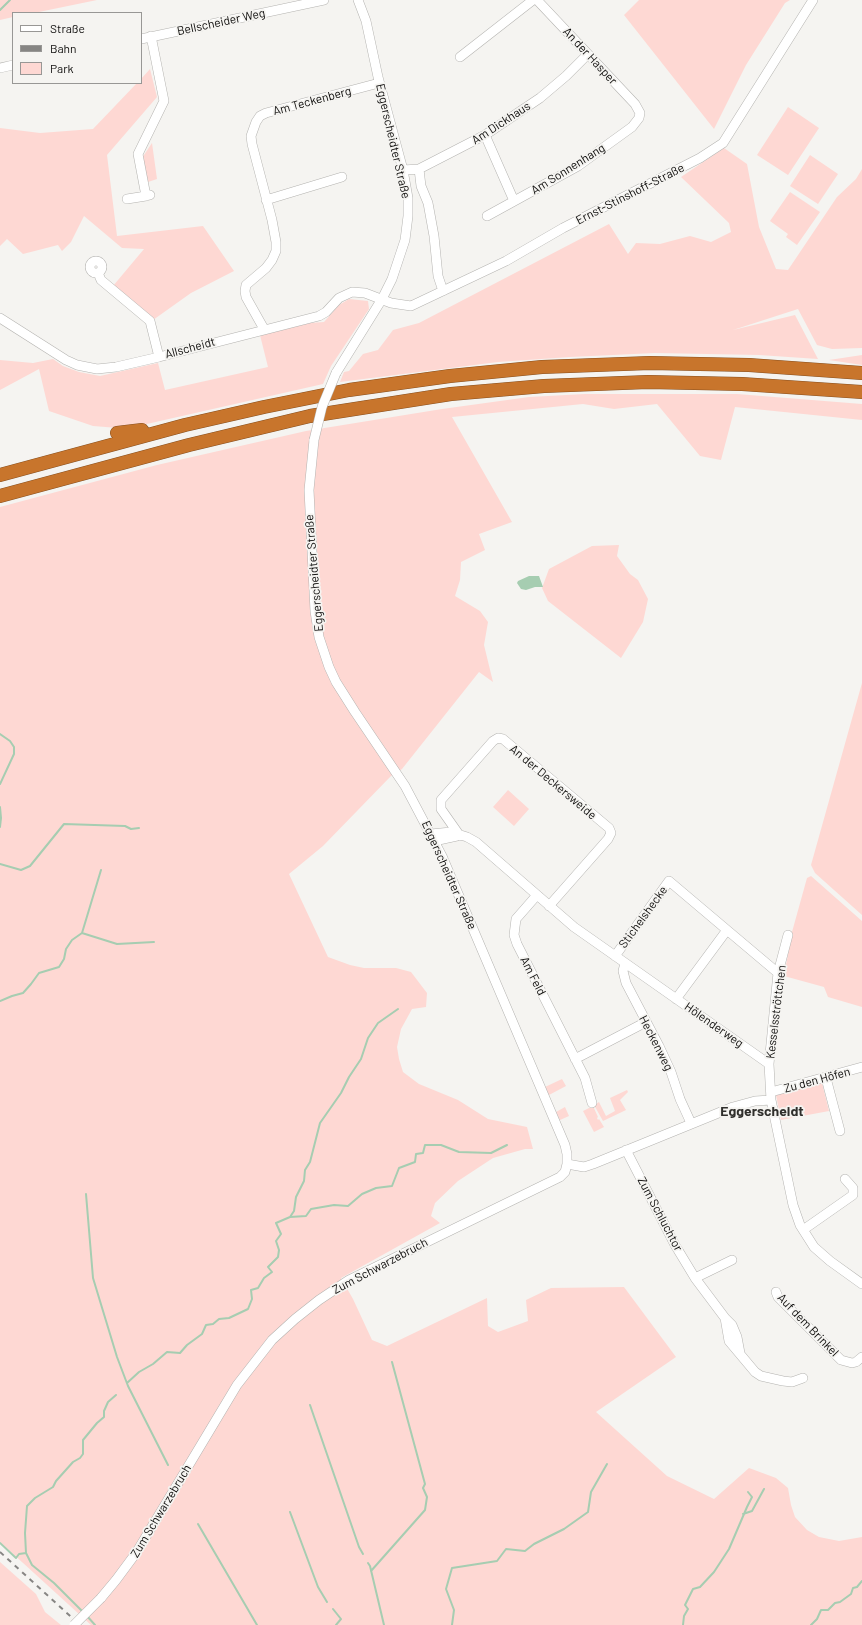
<!DOCTYPE html>
<html>
<head>
<meta charset="utf-8">
<style>
	body { margin:0 }
	#map { position:relative; width:862px; height:1625px; overflow:hidden; background:#f5f4f1; font-family:Barlow,sans-serif }
	canvas { display:block }
	.legend { position:absolute; left:12px; top:12px; width:130px; height:72px; box-sizing:border-box; background:#f5f4f1; border:1px solid #989795; margin:0; padding:5px 7px; list-style:none; font-size:12px; color:#0d0c0b }
	.legend li { display:flex; align-items:center; gap:8px; height:20px }
	.legend b { width:20px; border:1px solid #989795 }
</style>
</head>
<body>
<div id="map">
<canvas width="862" height="1625"></canvas>
<ul class="legend">
<li><b style="height:5px;background:#fff"></b>Straße</li>
<li><b style="height:5px;background:#868583"></b>Bahn</li>
<li><b style="height:11px;background:#fed8d3"></b>Park</li>
</ul>
</div>
<script>
const ctx = document.querySelector('canvas').getContext('2d');
ctx.lineJoin = 'round';
function fillPath(path, color) { ctx.fillStyle = color; ctx.fill(path, 'evenodd'); }
const shape = rows => new Path2D(rows.map(r => 'M' + r).join(''));
function trace(path, color, width, dash) { ctx.strokeStyle = color; ctx.lineWidth = width; ctx.lineCap = dash ? 'butt' : 'round'; ctx.setLineDash(dash || []); ctx.stroke(path); }
function label(font, color, halo, rows, align = 'center') {
  ctx.font = font + ' Barlow,sans-serif'; ctx.lineWidth = 3.5; ctx.setLineDash([]); ctx.textBaseline = 'middle'; ctx.strokeStyle = halo; ctx.fillStyle = color; for (const [text, x, y, turn = 0] of rows) {
    ctx.save(); ctx.translate(x, y); ctx.rotate((+turn || 0) * Math.PI / 180); ctx.textAlign = isNaN(turn) ? turn : align; if (halo) ctx.strokeText(text, 0, 0); ctx.fillText(text, 0, 0); ctx.restore();
  }
}
const green = shape([
	[0,0,97,0,34,13,13,13,13,17,0,20],
	[639,0,790,0,785,3,746,65,714,129,624,15],
	[150,69,157,97,107,155,117,236,203,226,234,271,191,293,153,320,113,286,144,249,122,248,84,216,71,242,62,251,58,245,23,254,7,239,0,246,0,128,40,133,93,129,137,83,141,83,141,79],
	[788,107,819,128,788,175,757,155],
	[152,143,157,179,148,182,142,158],
	[724,148,747,164,759,227,776,269,788,270,837,197,856,179,862,169,862,348,832,349,817,345,798,309,733,330,795,315,818,359,759,355,655,353,570,357,498,362,340,382,344,372,349,371,363,354,378,350,393,330,419,323,609,224,628,254,636,243,660,244,690,236,711,242,731,232,729,223,681,177],
	[810,155,838,174,818,204,790,186],
	[790,192,820,212,797,245,786,237,788,234,770,221],
	[349,299,368,301,369,309,331,366,323,384,138,426,118,428,93,426,49,411,39,369,0,390,0,360,33,363,53,359,63,366,79,372,100,376,158,363,165,390,268,367,260,335,310,323,324,322,339,305],
	[862,355,862,365,829,360],
	[585,394,737,394,862,404,862,420,735,407,721,460,700,456,657,404,614,409,583,404,452,417,512,522,479,534,485,550,461,562,460,580,455,596,480,611,488,622,484,645,493,682,479,672,402,769,391,776,323,846,289,874,328,957,350,965,364,968,396,968,411,972,427,993,426,1007,412,1009,401,1029,397,1047,399,1059,403,1072,419,1084,458,1100,488,1119,527,1127,533,1149,525,1149,493,1158,458,1181,435,1203,431,1216,440,1223,341,1278,353,1299,372,1340,387,1346,487,1298,488,1326,498,1332,528,1321,526,1300,551,1288,624,1287,676,1357,596,1412,667,1476,714,1499,749,1468,776,1478,788,1488,791,1505,795,1517,807,1530,819,1537,839,1541,862,1537,862,1625,91,1625,0,1542,0,507,157,465,306,431,442,409,529,397],
	[619,545,617,556,630,574,638,580,648,599,643,622,621,658,548,601,542,588,549,569,592,546],
	[862,683,862,915,815,873,811,865],
	[508,790,529,809,514,826,493,807],
	[811,876,862,921,862,1007,828,997,824,987,784,976,792,932,807,878],
	[562,1079,566,1086,549,1095,545,1087],
	[822,1083,829,1111,781,1120,776,1095],
	[627,1090,628,1092,620,1100,626,1110,603,1121,594,1105,599,1102,606,1116,615,1111,610,1098],
	[593,1106,598,1117,597,1118,598,1120,599,1119,604,1127,594,1132,583,1111],
	[565,1107,569,1116,560,1120,556,1112],
	[0,1562,36,1594,45,1612,61,1625,0,1625]
]);
const water = shape([
	[529,576,539,576,543,587,535,587,526,590,521,589,517,583,518,581]
]);
const stream = shape([
	[0,10,10,0],
	[0,734,10,741,14,747,14,754,0,784],
	[0,807,1,818,0,827],
	[0,864,21,870,30,866,64,824,125,826,131,829,139,828],
	[82,933,117,944,154,942],
	[0,1001,12,996,23,993,31,984,39,973,59,967,64,959,66,949,72,940,82,933,101,870],
	[86,1194,93,1278,117,1357,128,1386,168,1465],
	[290,1217,294,1211,296,1197,304,1181,305,1170,310,1162,320,1123,341,1093,349,1077,361,1059,368,1038,378,1023,398,1009],
	[127,1383,139,1372,153,1364,167,1352,180,1353,187,1345,202,1334,206,1325,213,1324,219,1319,229,1318,248,1309,252,1299,251,1290,258,1288,264,1278,272,1272,268,1267,278,1257,279,1250,276,1241,281,1234,276,1223,290,1217,306,1216,311,1209,334,1205,348,1206,362,1194,376,1188,392,1186,399,1168,415,1162,416,1154,423,1153,425,1145,441,1145,459,1152,491,1153,507,1145],
	[310,1405,359,1547,363,1554],
	[290,1512,318,1587,327,1602],
	[743,1514,752,1511,764,1489],
	[198,1524,257,1625],
	[0,1543,16,1558,19,1554,26,1553,32,1565,54,1583,84,1613],
	[26,1553,25,1533,27,1506,35,1498,53,1487,56,1481,73,1462,80,1458,83,1454,83,1440,97,1423,104,1417,104,1411,108,1402,116,1395],
	[368,1563,370,1566,384,1625],
	[371,1571,425,1510,427,1497,423,1488,425,1484,392,1362],
	[333,1609,341,1619,336,1625],
	[87,1616,95,1625],
	[452,1625,454,1610,446,1589,452,1568,497,1561,506,1549,525,1551,534,1544,564,1529,588,1512,591,1492,607,1464],
	[683,1625,684,1616,688,1609,685,1605,693,1589,700,1587,714,1572,729,1549,747,1507,752,1497,748,1492],
	[811,1625,817,1619,821,1610,828,1610,835,1603,840,1602,851,1594,853,1588,857,1587,862,1581]
]);
const minor = shape([
	[141,39,324,0],
	[460,57,533,0],
	[0,68,13,65],
	[485,135,514,201],
	[419,169,421,186,428,203,434,236,438,276,443,291],
	[403,170,419,169,485,135,540,98,566,76,588,54],
	[150,195,146,196,138,154,164,101,151,36],
	[127,199,146,196],
	[266,200,342,177],
	[487,216,578,166,632,127,639,118,640,113,635,104,537,0],
	'90 267a6 6 0 1 1 12 0a6 6 0 1 1-12 0Z',
	[98,273,101,280,150,321,159,357],
	[0,318,66,360,77,365,97,369,116,367,159,357,319,316,326,312,339,298,352,292,365,293,391,303,411,306,506,261,563,228,700,158,723,143,813,0],
	[264,329,246,297,245,291,246,285,266,268,272,260,276,251,276,242,272,220,252,144,251,136,256,122,260,116,266,113,379,83],
	[336,373,382,299,392,279,405,240,408,216,408,198,403,170,378,77,366,21,358,0],
	[431,834,451,832,467,837,476,842,574,927,769,1064],
	[460,836,441,809,441,800,493,741,498,738,503,739,609,828,611,833,608,839,549,906],
	[434,841,457,836],
	[537,895,516,919,514,935,517,944,585,1078,592,1103],
	[788,935,778,973,769,1064,771,1100,793,1205,800,1225,814,1247,830,1261,862,1284],
	[615,956,669,881,727,930],
	[625,963,623,971,626,983,659,1046,671,1072,680,1099,691,1123],
	[676,999,727,930,778,973],
	[575,1059,646,1022],
	[826,1078,840,1131],
	[771,1092,862,1067],
	[626,1150,675,1245,695,1278,725,1318,732,1325,737,1337,740,1353],
	[567,1164,584,1167,593,1164,733,1107,755,1101,771,1100],
	[803,1230,853,1195,853,1188,845,1179],
	[695,1278,732,1260],
	[776,1292,778,1297,841,1360,852,1363,856,1362,862,1357],
	[725,1318,729,1341,755,1372,761,1376,783,1381,792,1382,803,1378],
	[101,1598,116,1580,136,1553,237,1385,272,1340,295,1319,319,1300,349,1280,560,1177,565,1172,567,1164,567,1154,565,1145,442,856,405,786,355,712,336,682,329,667,319,637,315,611,309,490,314,440]
]);
const highway = shape([
	[117,433,142,430],
	[0,475,185,425,264,407,349,390,450,376,542,367,650,363,749,365,862,373],
	[0,496,189,445,310,416,451,394,544,386,648,382,742,384,862,392]
]);
const rail = shape([
	[0,1552,80,1625]
]);
const minorBridge = shape([
	[314,440,322,407,336,373],
	[74,1625,101,1598]
]);
const streetNames = [
	["Bellscheider Weg",221,22,-12],
	["An der Hasper",590,56,47],
	["Am Teckenberg",312,101,-15],
	["Am Dickhaus",501,123,-33],
	["Eggerscheidter Straße",393,141,77],
	["Am Sonnenhang",568,169,-32],
	["Ernst-Stinshoff-Straße",630,194,-27],
	["Allscheidt",190,348,-15],
	["Eggerscheidter Straße",314,573,-95],
	["An der Deckersweide",553,782,40],
	["Eggerscheidter Straße",449,875,66],
	["Stichelshecke",643,917,-54],
	["Am Feld",533,976,63],
	["Kesselsströttchen",776,1012,-83],
	["Hölenderweg",714,1025,35],
	["Heckenweg",656,1043,63],
	["Zu den Höfen",817,1080,-15],
	["Zum Schluchtor",660,1214,62],
	["Zum Schwarzebruch",380,1266,-28],
	["Auf dem Brinkel",808,1325,46],
	["Zum Schwarzebruch",161,1511,-59]
];
const quarterNames = [
	["Eggerscheidt",762,1111]
];
fillPath(green, '#fed8d3');
fillPath(water, '#a6cdb1');
trace(stream, '#a6cdb1', 2);
trace(minor, '#b4b3b0', 10);
trace(highway, '#875020', 14);
trace(minor, '#fff', 9);
trace(highway, '#c8752c', 13);
trace(rail, '#868583', 2, [5, 5]);
trace(minorBridge, '#b4b3b0', 10, []);
trace(minorBridge, '#fff', 9);
label('12px', '#0d0c0b', '#f5f4f1', streetNames);
label('bold 14px', '#302f2c', '#f5f4f1', quarterNames);
</script>
</body>
</html>
